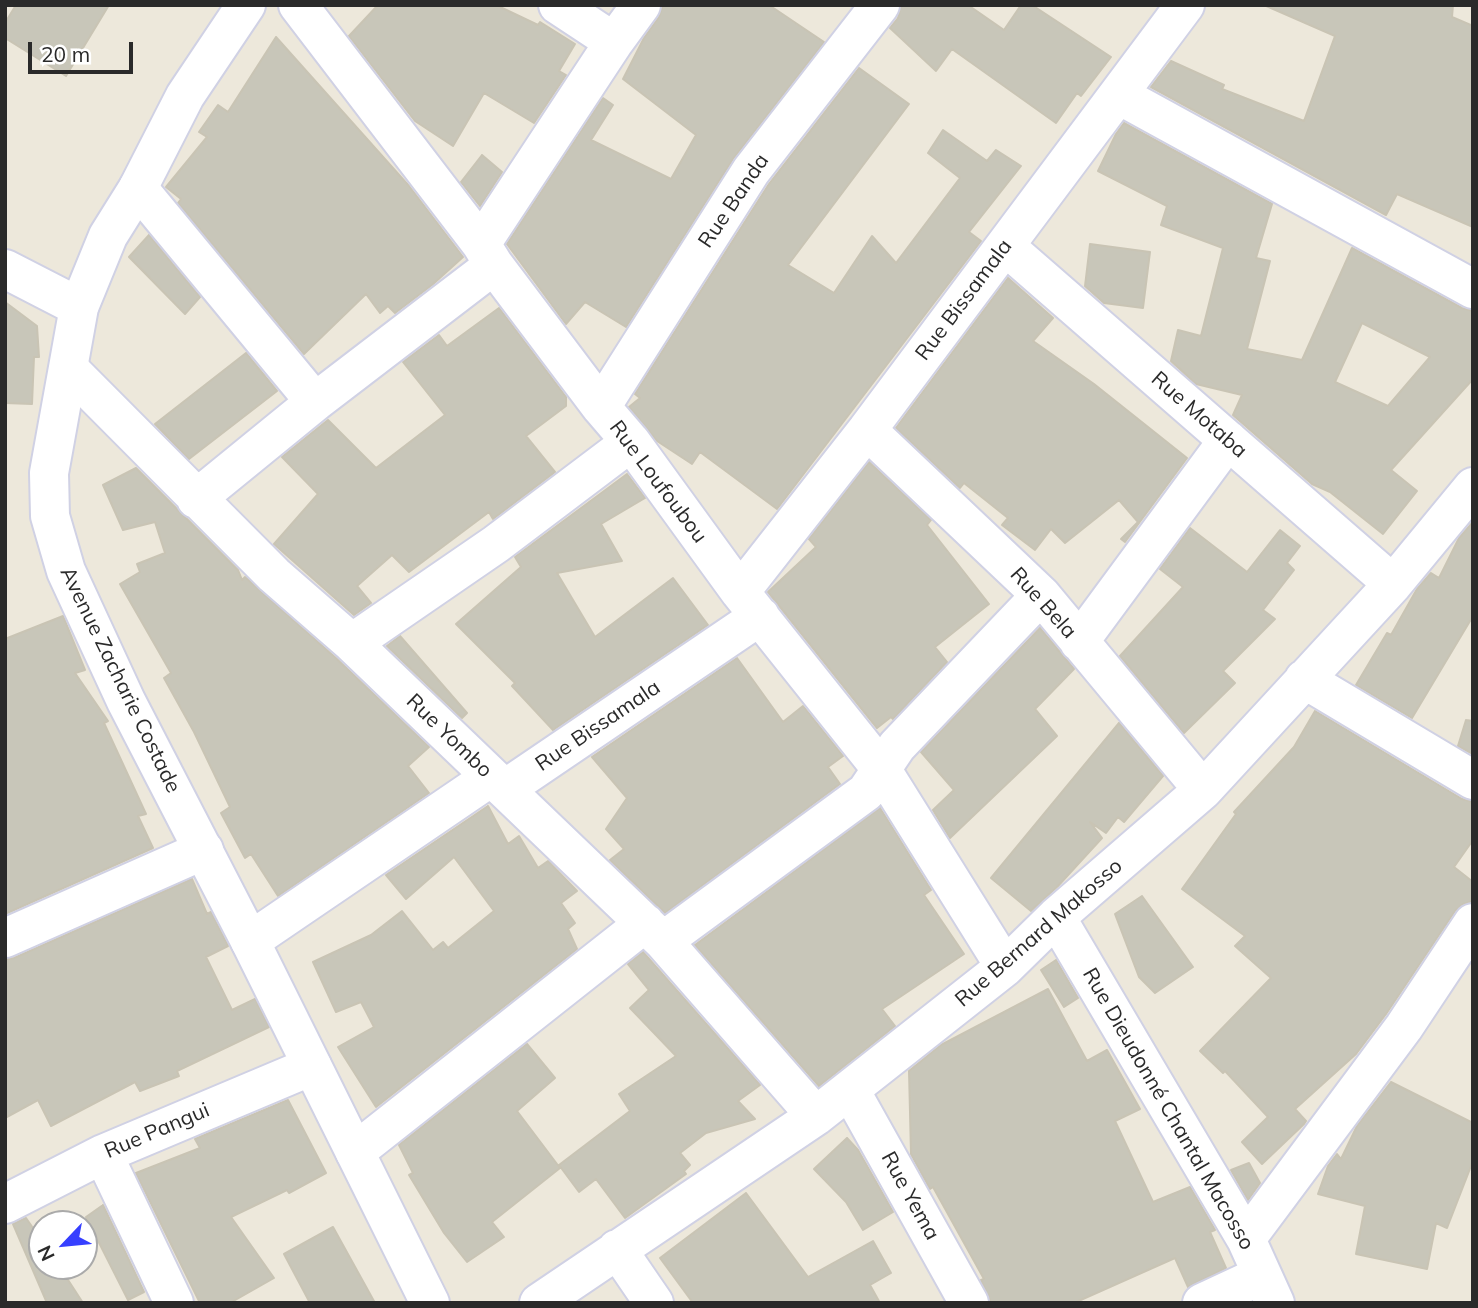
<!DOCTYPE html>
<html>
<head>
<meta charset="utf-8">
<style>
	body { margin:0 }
	#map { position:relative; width:1478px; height:1308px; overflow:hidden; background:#ede8db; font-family:Mulish,sans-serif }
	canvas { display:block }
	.frame { position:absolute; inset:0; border:7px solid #2a2a2a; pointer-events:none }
	.north { position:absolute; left:28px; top:1210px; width:70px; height:70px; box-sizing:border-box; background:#fff; border:2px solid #aaa; border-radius:50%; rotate:244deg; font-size:19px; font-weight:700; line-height:28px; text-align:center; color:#2a2a2a }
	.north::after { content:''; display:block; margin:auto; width:24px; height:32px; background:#363fff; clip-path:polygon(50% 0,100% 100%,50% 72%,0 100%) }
	.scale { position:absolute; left:28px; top:42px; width:105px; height:32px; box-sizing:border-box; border:4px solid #2a2a2a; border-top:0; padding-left:9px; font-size:21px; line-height:24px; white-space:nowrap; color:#2a2a2a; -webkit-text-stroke:5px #fff; paint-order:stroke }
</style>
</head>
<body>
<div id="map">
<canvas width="1478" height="1308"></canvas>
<div class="frame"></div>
<div class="north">N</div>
<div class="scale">20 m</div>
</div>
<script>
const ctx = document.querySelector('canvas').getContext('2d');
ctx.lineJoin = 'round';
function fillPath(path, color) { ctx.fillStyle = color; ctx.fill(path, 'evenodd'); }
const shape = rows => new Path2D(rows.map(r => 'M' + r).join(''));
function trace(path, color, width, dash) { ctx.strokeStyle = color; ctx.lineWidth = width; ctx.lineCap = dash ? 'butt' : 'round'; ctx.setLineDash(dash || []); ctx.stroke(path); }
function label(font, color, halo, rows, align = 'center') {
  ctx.font = font + ' Mulish,sans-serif'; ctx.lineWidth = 6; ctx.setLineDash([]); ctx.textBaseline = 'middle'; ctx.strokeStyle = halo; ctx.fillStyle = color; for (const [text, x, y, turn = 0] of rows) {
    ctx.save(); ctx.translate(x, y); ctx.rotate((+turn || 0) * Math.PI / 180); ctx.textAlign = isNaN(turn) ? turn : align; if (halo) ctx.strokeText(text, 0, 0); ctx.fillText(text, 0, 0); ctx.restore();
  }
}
const building = shape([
	[16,5,109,5,66,76,5,38,5,23,16,5],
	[378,5,496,5,538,25,540,22,575,44,559,71,566,75,534,123,484,93,453,146,415,121,349,36,378,5],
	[663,5,769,5,824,42,733,159,626,327,585,302,566,324,507,244,603,98,613,105,591,140,671,179,696,135,623,79,644,38,659,17,663,5],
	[901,5,968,5,1004,30,1021,5,1032,5,1111,57,1081,96,1077,93,1056,123,952,49,936,71,890,28,898,18,901,5],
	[1264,5,1453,5,1452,17,1473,26,1473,227,1397,194,1386,215,1151,87,1171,61,1224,85,1222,89,1304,121,1335,36,1264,5],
	[276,37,409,186,463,257,432,285,395,313,388,306,380,313,366,294,304,354,178,203,181,199,166,187,207,137,199,132,218,105,228,112,276,37],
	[859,68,909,104,788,265,834,293,872,236,896,263,960,178,928,153,943,130,987,161,996,150,1021,166,969,232,981,241,777,509,700,452,692,464,657,441,629,407,640,398,635,394,769,184,859,68],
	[1124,123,1272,204,1256,258,1270,261,1247,349,1302,360,1352,248,1462,308,1473,311,1473,379,1391,470,1417,491,1383,534,1330,492,1312,484,1233,415,1242,395,1196,384,1171,361,1178,330,1201,336,1223,248,1161,225,1167,206,1098,171,1116,134,1124,123],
	[1362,323,1430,357,1388,406,1335,382,1362,323],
	[482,155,502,172,480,206,461,182,482,155],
	[149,235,200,297,185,314,129,257,149,235],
	[1090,244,1150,252,1143,308,1104,303,1085,286,1090,244],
	[1008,278,1053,318,1033,341,1094,384,1187,458,1125,542,1121,539,1138,522,1119,500,1065,543,1051,529,1035,550,1002,525,1008,518,964,483,960,488,896,428,1008,278],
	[5,302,37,326,39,357,34,357,32,404,5,403,5,302],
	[499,308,566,397,566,406,526,436,555,472,493,519,489,512,409,572,392,555,357,586,371,603,354,615,274,544,318,494,282,457,328,420,376,468,445,415,403,362,439,335,447,346,499,308],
	[246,353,277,391,189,459,155,424,246,353],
	[869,462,931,520,927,525,989,604,935,647,947,662,893,719,891,717,877,728,768,592,816,547,809,539,869,462],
	[136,468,238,570,242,580,245,577,337,659,429,747,408,766,429,793,278,896,251,854,245,858,221,813,230,807,194,732,164,678,171,673,120,584,140,572,137,564,165,553,155,522,123,530,103,485,136,468],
	[627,474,645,498,601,524,622,561,557,573,595,637,673,578,708,625,553,730,512,686,515,683,456,624,521,567,515,557,627,474],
	[1473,522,1473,616,1412,718,1356,685,1387,633,1391,635,1417,589,1431,573,1439,578,1459,538,1473,522],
	[1190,528,1247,572,1280,530,1300,546,1287,563,1294,570,1263,610,1275,619,1223,671,1235,683,1184,733,1120,656,1183,587,1160,569,1190,528],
	[63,616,85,670,75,673,108,721,104,723,146,814,138,816,153,848,5,914,5,639,63,616],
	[1040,628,1074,669,1035,709,1057,736,950,838,933,810,954,790,921,752,1040,628],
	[400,636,467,713,462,718,387,646,400,636],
	[737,658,783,722,803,706,843,756,828,767,840,784,665,913,610,860,624,849,606,829,627,798,592,757,737,658],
	[1315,711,1462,799,1473,802,1473,840,1454,867,1473,882,1473,901,1463,904,1455,911,1386,1014,1356,1054,1295,1109,1306,1121,1304,1124,1262,1164,1242,1142,1268,1117,1225,1071,1223,1073,1200,1051,1271,978,1235,946,1245,936,1182,889,1236,814,1234,812,1294,747,1315,711],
	[1466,720,1473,721,1473,754,1458,746,1466,720],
	[1119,723,1163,776,1124,822,1118,817,1106,833,1090,822,1102,838,1058,886,1031,911,991,878,1119,723],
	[488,806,508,844,519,836,538,868,548,861,577,891,561,903,575,923,568,929,577,949,376,1107,338,1047,374,1027,361,1002,336,1012,313,962,371,935,402,911,433,950,443,942,448,948,494,911,454,857,406,899,386,875,488,806],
	[880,808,931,890,924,895,964,954,882,1009,895,1026,819,1086,695,945,880,808],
	[192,879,207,914,211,912,228,946,206,957,232,1010,255,999,269,1027,177,1071,179,1076,140,1091,135,1082,51,1126,38,1100,5,1118,5,959,14,958,192,879],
	[1142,896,1193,967,1155,993,1139,977,1115,914,1142,896],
	[643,952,760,1085,738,1101,755,1119,706,1133,680,1153,690,1165,684,1171,686,1174,625,1218,596,1179,579,1192,559,1165,630,1111,619,1094,676,1056,630,1008,649,990,628,964,643,952],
	[1056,960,1078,998,1064,1007,1041,970,1056,960],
	[1048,989,1087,1061,1107,1050,1140,1109,1115,1121,1153,1202,1190,1187,1215,1230,1210,1232,1226,1268,1188,1287,1175,1258,1074,1303,991,1303,981,1280,984,1279,933,1187,930,1189,911,1154,909,1071,941,1045,1048,989],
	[527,1044,555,1078,517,1111,560,1168,492,1222,504,1237,467,1262,444,1233,409,1175,413,1173,399,1145,527,1044],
	[1391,1082,1473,1123,1473,1161,1447,1228,1436,1223,1427,1269,1356,1254,1365,1206,1318,1194,1328,1166,1337,1154,1341,1159,1357,1126,1391,1082],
	[288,1100,326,1173,289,1193,287,1190,231,1217,274,1278,230,1303,200,1303,136,1173,200,1148,195,1139,288,1100],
	[847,1138,858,1150,893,1212,863,1230,846,1202,814,1169,847,1138],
	[1249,1163,1260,1183,1248,1200,1231,1170,1249,1163],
	[746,1193,808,1277,873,1241,891,1273,870,1285,880,1303,693,1303,660,1258,746,1193],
	[103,1205,144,1292,128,1300,86,1217,103,1205],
	[26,1218,42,1241,42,1266,59,1266,83,1303,47,1303,13,1224,26,1218],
	[333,1227,375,1303,310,1303,284,1254,333,1227]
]);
const street = shape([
	[298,5,481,244,494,265,601,407,631,442,740,592,882,770,1005,967],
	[558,5,614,42],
	[1119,95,1473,289],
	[138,188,315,402],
	[481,244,614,42,641,5],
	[1005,246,1393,584],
	[5,269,79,307],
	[69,369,274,575,352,643,663,941,816,1116],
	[601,407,751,171,880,5],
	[867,430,1041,595,1203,790],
	[196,499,315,402,494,265],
	[740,592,867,430,1185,5],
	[1079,642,1228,440],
	[352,643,496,544,631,442],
	[1304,679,1473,780],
	[505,789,760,616],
	[1056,917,1246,1239,1275,1303],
	[5,938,204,850],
	[250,941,491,777],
	[663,941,866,792,897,746,1041,595],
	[850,1090,969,1303],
	[355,1152,645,923],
	[103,1154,174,1303],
	[5,1204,103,1154,312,1066],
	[1246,1239,1404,1027,1473,923],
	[617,1249,654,1303],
	[539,1303,816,1116,1005,967,1056,917,1203,790,1393,584,1473,487],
	[1202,1303,1262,1275]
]);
const secondary = shape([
	[246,5,185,96,138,188,108,236,79,307,49,473,50,516,66,571,126,701,250,941,430,1303]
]);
const streetNames = [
	["Rue Banda",734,201,-56],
	["Rue Bissamala",964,300,-53],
	["Rue Motaba",1199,415,41],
	["Rue Loufoubou",658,482,53],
	["Rue Bela",1043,603,48],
	["Avenue Zacharie Costade",120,680,64],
	["Rue Bissamala",598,726,-34],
	["Rue Yombo",449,736,44],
	["Rue Bernard Makosso",1039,933,-41],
	["Rue Dieudonné Chantal Macosso",1168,1109,60],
	["Rue Pangui",157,1131,-23],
	["Rue Yema",910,1196,61]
];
fillPath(building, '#c8c6b9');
trace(building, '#c9c4b4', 2);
trace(street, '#d0d1e4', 42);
trace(secondary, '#d0d1e4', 42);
trace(street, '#fff', 38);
trace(secondary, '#fff', 38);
label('21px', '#2a2a2a', '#fff', streetNames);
</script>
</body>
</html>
